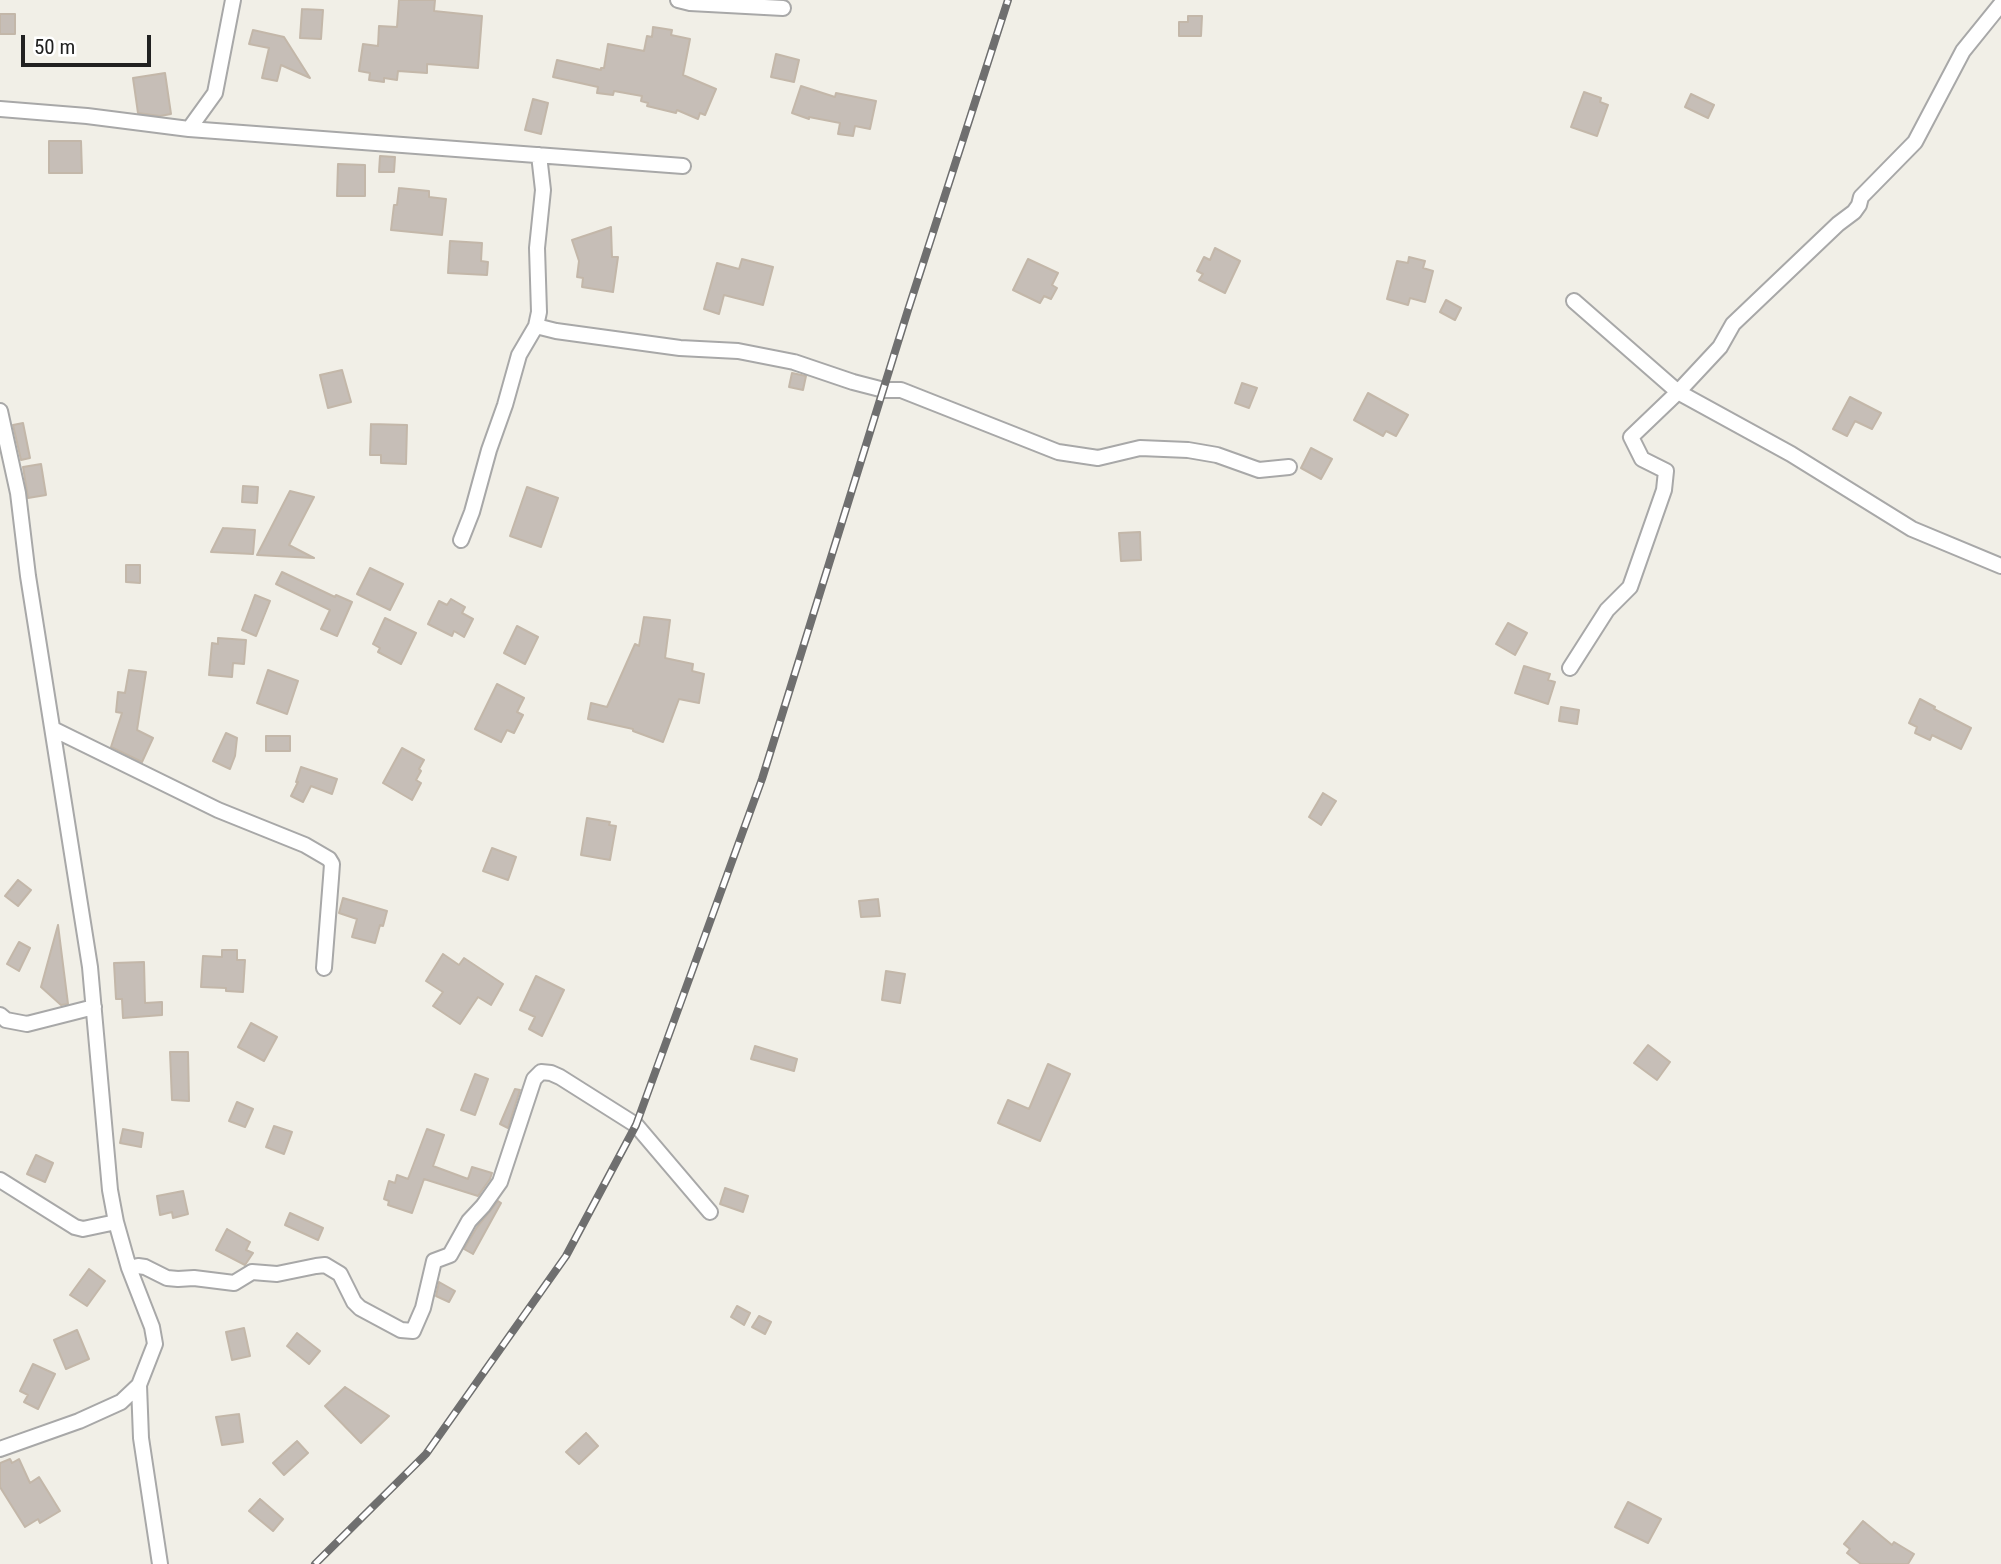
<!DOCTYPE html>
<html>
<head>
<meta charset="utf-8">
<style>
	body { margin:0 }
	#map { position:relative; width:2001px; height:1564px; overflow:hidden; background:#f1efe7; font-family:"Roboto Condensed",sans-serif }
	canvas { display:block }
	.scale { position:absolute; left:21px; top:35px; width:130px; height:32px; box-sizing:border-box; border:4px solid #212121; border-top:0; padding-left:9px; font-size:21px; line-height:24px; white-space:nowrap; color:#212121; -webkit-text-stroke:5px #fff; paint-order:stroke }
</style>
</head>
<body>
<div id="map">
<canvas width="2001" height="1564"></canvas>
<div class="scale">50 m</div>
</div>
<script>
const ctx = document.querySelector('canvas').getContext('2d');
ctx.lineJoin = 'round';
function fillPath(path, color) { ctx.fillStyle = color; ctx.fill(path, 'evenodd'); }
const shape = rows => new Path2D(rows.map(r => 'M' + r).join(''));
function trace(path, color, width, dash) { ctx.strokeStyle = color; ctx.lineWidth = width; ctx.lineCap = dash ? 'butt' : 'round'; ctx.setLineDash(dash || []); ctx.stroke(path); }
const building = shape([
	[399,0,435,0,434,11,482,16,478,68,427,64,427,73,398,71,397,80,384,78,384,82,369,80,370,73,359,71,363,44,378,46,379,26,397,27,399,0],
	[302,9,323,10,321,39,300,38,302,9],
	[0,14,15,14,15,34,0,34,0,14],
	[1188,16,1202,16,1201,36,1179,36,1179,22,1188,22,1188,16],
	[653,27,672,30,671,35,690,39,683,75,716,89,705,115,700,113,698,119,677,110,676,113,647,106,648,103,641,101,642,96,614,91,613,95,597,93,598,87,553,77,557,60,601,70,601,68,604,68,608,44,644,51,647,36,652,37,653,27],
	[253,30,284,37,310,78,281,65,277,81,262,78,269,48,249,44,253,30],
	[776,54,799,60,794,82,771,77,776,54],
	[165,73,171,114,160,116,138,113,133,78,165,73],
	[801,86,835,97,836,93,876,101,870,129,855,126,853,136,838,134,840,123,809,117,809,119,792,113,801,86],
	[1584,92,1601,98,1600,102,1608,105,1597,136,1571,127,1584,92],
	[1691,94,1714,105,1708,118,1685,107,1691,94],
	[533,99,548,103,541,134,525,130,533,99],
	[49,141,81,141,82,173,49,173,49,141],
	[380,156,395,157,394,172,379,172,380,156],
	[338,164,365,165,365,196,337,196,338,164],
	[399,188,429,191,429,197,446,199,442,235,391,230,394,205,397,205,399,188],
	[611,227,612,257,618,257,613,292,582,287,583,278,577,277,579,261,572,240,611,227],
	[450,241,482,243,481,261,488,262,487,275,448,273,450,241],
	[1215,248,1240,261,1225,293,1199,280,1203,274,1197,271,1204,257,1210,260,1215,248],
	[1409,257,1425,261,1423,268,1433,271,1425,302,1410,298,1408,305,1387,299,1397,261,1408,263,1409,257],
	[742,259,773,267,763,305,724,295,719,314,704,309,717,263,739,269,742,259],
	[1028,259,1058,273,1052,285,1057,288,1051,299,1044,296,1040,303,1013,290,1028,259],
	[1446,300,1461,308,1455,320,1440,312,1446,300],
	[342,370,351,402,328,408,320,375,342,370],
	[792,373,806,376,803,390,789,387,792,373],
	[1242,383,1257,388,1249,408,1235,403,1242,383],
	[1368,393,1408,415,1396,436,1386,431,1383,436,1354,420,1368,393],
	[1850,397,1881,413,1872,429,1855,421,1847,436,1833,429,1850,397],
	[23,423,30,458,21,460,13,425,23,423],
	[371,424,407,425,406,464,381,463,381,455,370,455,371,424],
	[1311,448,1332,459,1321,479,1301,468,1311,448],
	[41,464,46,495,28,498,23,467,41,464],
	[243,486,258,487,257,503,242,502,243,486],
	[527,487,558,498,541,547,510,536,527,487],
	[290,491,314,497,289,545,314,558,257,555,290,491],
	[223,528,255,530,253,554,211,552,223,528],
	[1140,532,1141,560,1121,561,1119,533,1140,532],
	[126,565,140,565,140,583,126,582,126,565],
	[370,568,403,584,390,610,357,594,370,568],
	[282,572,335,597,336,595,352,602,337,636,321,629,330,610,276,584,282,572],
	[255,595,270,601,256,636,242,630,255,595],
	[451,599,465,607,462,613,473,619,464,637,454,631,452,636,428,624,439,601,447,605,451,599],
	[644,617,670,620,665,658,693,664,692,671,704,674,699,703,679,699,663,742,633,731,633,729,588,719,591,703,607,707,635,644,639,646,644,617],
	[385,618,416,633,401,664,378,652,380,648,373,644,385,618],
	[1508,623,1527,633,1515,655,1496,644,1508,623],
	[517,626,538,637,525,664,504,653,517,626],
	[218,638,246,640,244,664,233,663,232,677,209,675,212,643,218,644,218,638],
	[1524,666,1550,674,1548,680,1555,682,1548,704,1515,693,1524,666],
	[129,670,146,672,137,730,153,738,142,762,111,747,122,713,116,712,118,692,125,693,129,670],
	[268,670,298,681,287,714,257,703,268,670],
	[497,684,524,698,517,712,523,715,514,733,507,730,501,742,475,729,497,684],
	[1920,699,1935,707,1934,709,1971,728,1961,749,1932,735,1930,740,1915,733,1917,727,1909,723,1920,699],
	[1561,707,1579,710,1577,724,1559,721,1561,707],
	[226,733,237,738,235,756,230,769,213,761,226,733],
	[266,736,290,736,290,751,266,751,266,736],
	[402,748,424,760,419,769,421,771,416,780,421,783,412,800,383,783,402,748],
	[301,767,337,779,332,794,311,786,303,802,291,796,298,782,296,782,301,767],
	[1323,793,1336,801,1321,825,1309,817,1323,793],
	[587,818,610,822,609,825,616,826,610,860,581,855,587,818],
	[492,848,516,857,508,880,483,871,492,848],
	[18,880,31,890,18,906,5,896,18,880],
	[343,898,387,911,383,926,380,925,375,943,352,937,357,919,339,913,343,898],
	[878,899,880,916,861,917,859,901,878,899],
	[58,925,68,1004,61,1005,41,987,58,925],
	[19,942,30,948,19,971,7,964,19,942],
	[222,950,237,950,237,960,245,960,243,992,226,991,226,988,201,987,203,956,222,957,222,950],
	[443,954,459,965,464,958,503,984,491,1005,478,997,460,1024,433,1006,443,992,426,981,443,954],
	[144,962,145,1003,162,1002,162,1015,123,1018,122,999,116,999,114,963,144,962],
	[886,971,905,974,900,1003,882,1000,886,971],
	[536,976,564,990,542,1036,529,1029,535,1017,520,1010,536,976],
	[251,1023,277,1037,264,1061,238,1047,251,1023],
	[1648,1045,1670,1062,1657,1080,1634,1063,1648,1045],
	[755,1046,797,1059,794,1071,751,1059,755,1046],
	[170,1052,188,1052,189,1101,172,1100,170,1052],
	[1048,1064,1070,1074,1040,1141,998,1123,1008,1100,1029,1109,1048,1064],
	[475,1074,488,1079,475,1115,461,1110,475,1074],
	[515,1089,520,1090,508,1128,500,1124,515,1089],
	[237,1102,253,1109,245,1127,229,1121,237,1102],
	[274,1126,292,1132,284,1154,266,1147,274,1126],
	[123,1129,143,1133,141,1147,120,1143,123,1129],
	[427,1129,444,1135,433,1166,468,1179,472,1167,492,1173,490,1179,478,1196,424,1179,412,1213,388,1205,389,1201,384,1199,389,1181,395,1183,397,1175,408,1179,427,1129],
	[36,1155,53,1163,45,1182,27,1174,36,1155],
	[725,1188,748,1196,743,1212,720,1204,725,1188],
	[183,1191,188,1214,173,1218,172,1212,160,1215,157,1196,183,1191],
	[498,1201,501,1203,473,1254,464,1249,477,1227,498,1201],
	[290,1213,323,1228,318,1240,285,1225,290,1213],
	[227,1229,250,1242,246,1250,253,1253,245,1265,216,1250,227,1229],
	[89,1269,105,1281,87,1306,70,1295,89,1269],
	[439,1282,455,1291,449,1302,436,1296,439,1282],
	[737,1306,750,1313,744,1325,731,1317,737,1306],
	[759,1316,771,1322,765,1334,752,1327,759,1316],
	[244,1328,250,1356,232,1360,226,1332,244,1328],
	[77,1330,89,1359,66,1369,54,1340,77,1330],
	[297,1333,320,1351,309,1364,287,1346,297,1333],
	[33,1364,55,1374,38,1409,24,1402,28,1395,20,1391,33,1364],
	[345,1387,389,1416,361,1443,325,1406,345,1387],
	[239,1414,243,1442,222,1445,216,1417,239,1414],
	[586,1433,598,1446,579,1464,566,1452,586,1433],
	[297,1441,308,1453,284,1475,273,1463,297,1441],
	[10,1459,12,1463,19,1459,30,1483,39,1477,60,1511,40,1523,38,1519,25,1527,0,1487,0,1463,10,1459],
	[260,1499,283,1519,273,1531,249,1511,260,1499],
	[1628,1502,1661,1519,1648,1543,1615,1527,1628,1502],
	[1863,1521,1892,1545,1894,1542,1914,1554,1908,1564,1861,1564,1847,1553,1850,1549,1844,1544,1863,1521]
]);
const street = shape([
	[678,0,690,3,783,8],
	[0,109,87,116,189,129,683,166],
	[189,129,215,93,233,0],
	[1574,301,1678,392,1791,454,1912,529,2001,566],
	[536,326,556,331,680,348,738,351,794,362,853,382,884,390,901,390,1058,452,1098,458,1140,448,1188,450,1217,455,1259,470,1289,467],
	[0,411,18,493,28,576,90,967,110,1190,116,1222,129,1268,152,1327,155,1344,139,1385,121,1402,79,1421,0,1449],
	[461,540,472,512,489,450,505,405,519,355,536,326,539,312,537,248,543,190,539,155],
	[1570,668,1607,610,1630,587,1664,490,1666,471,1642,459,1631,437,1678,392,1720,347,1733,324,1838,224,1854,212,1859,205,1861,197,1915,142,1963,51,2001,4],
	[53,729,218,810,305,845,329,859,332,864,331,878,324,968],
	[0,1015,6,1020,27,1024,94,1007],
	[0,1180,75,1227,83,1229,116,1222],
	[129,1268,138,1266,145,1267,167,1278,178,1279,194,1278,234,1283,252,1272,277,1274,316,1266,325,1265,340,1274,354,1302,360,1308,401,1330,413,1331,423,1308,434,1261,450,1255,469,1221,483,1206,500,1182,534,1079,541,1072,551,1073,560,1077,636,1125,710,1212],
	[139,1385,141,1438,160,1564]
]);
const rail = shape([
	[315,1564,426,1454,566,1256,636,1125,762,779,908,310,1008,0]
]);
fillPath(building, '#c6beb7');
trace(building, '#c3b7a9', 2);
trace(street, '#a8a8a8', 18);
trace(street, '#fff', 14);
trace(rail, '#6f6f6f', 8);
trace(rail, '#fff', 5, [16]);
</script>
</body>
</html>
